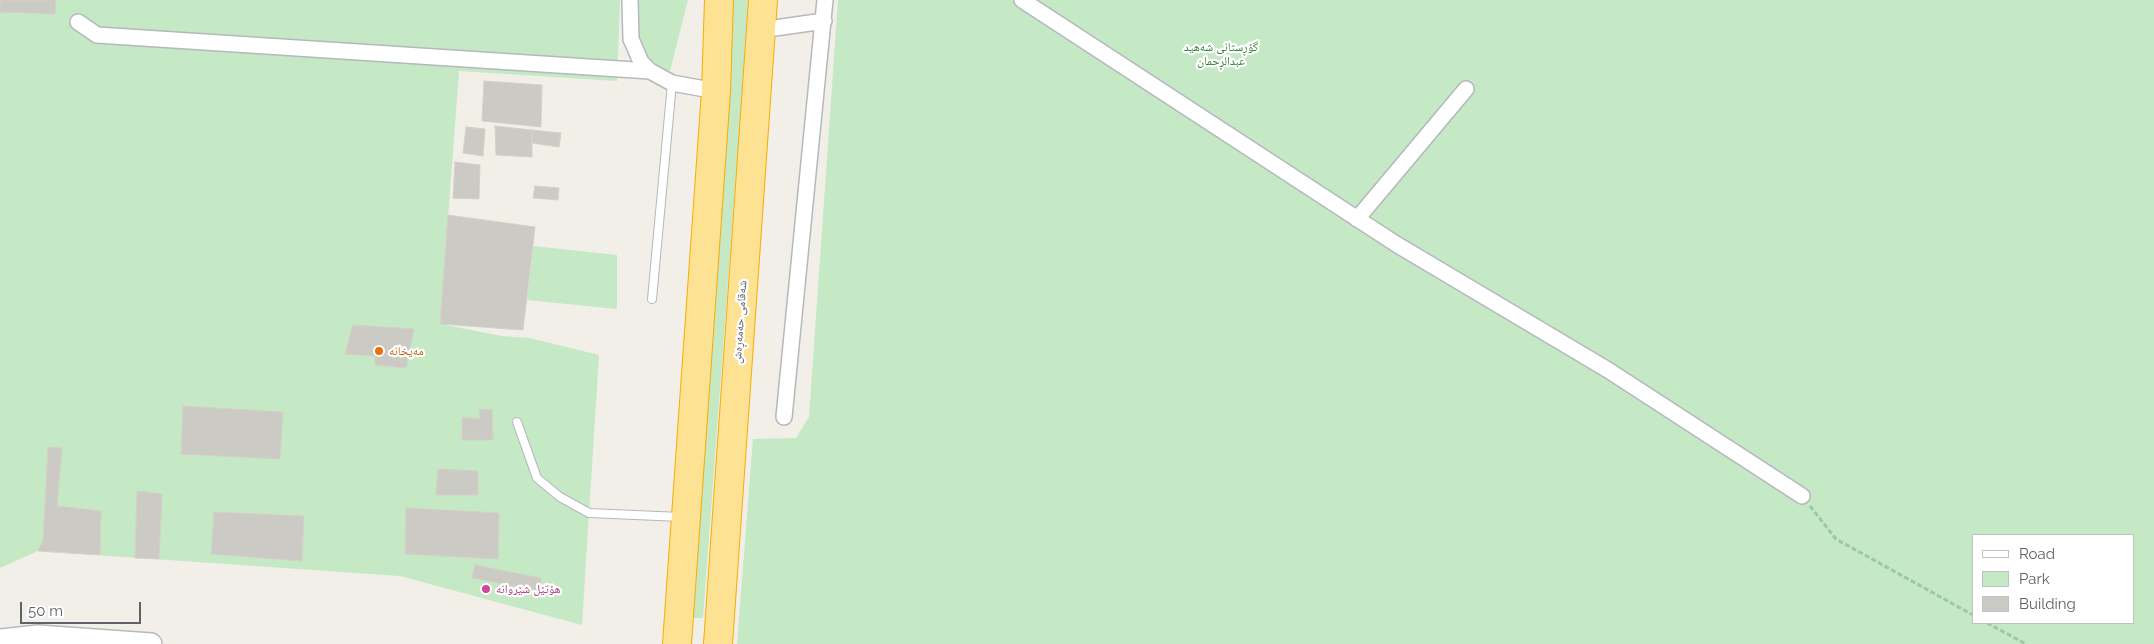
<!DOCTYPE html>
<html>
<head>
<meta charset="utf-8">
<style>
	body { margin:0 }
	#map { position:relative; width:2154px; height:644px; overflow:hidden; background:#f1efe8; font-family:Raleway,sans-serif }
	canvas { display:block }
	.legend { position:absolute; left:1972px; top:534px; width:162px; height:90px; box-sizing:border-box; background:#fff; border:1px solid #bfc1c3; margin:0; padding:6px 9px; list-style:none; font-size:15px; color:#5f6368 }
	.legend li { display:flex; align-items:center; gap:10px; height:25px }
	.legend b { width:25px; border:1px solid #bfc1c3 }
	.scale { position:absolute; left:20px; top:602px; width:121px; height:22px; box-sizing:border-box; border:2px solid #5f6368; border-top:0; padding-left:6px; font-size:15px; line-height:18px; white-space:nowrap; color:#5f6368; -webkit-text-stroke:4px #fff; paint-order:stroke }
</style>
</head>
<body>
<div id="map">
<canvas width="2154" height="644"></canvas>
<ul class="legend">
<li><b style="height:6px;background:#fff"></b>Road</li>
<li><b style="height:14px;background:#c5e8c5"></b>Park</li>
<li><b style="height:14px;background:#cccac5"></b>Building</li>
</ul>
<div class="scale">50 m</div>
</div>
<script>
const ctx = document.querySelector('canvas').getContext('2d');
ctx.lineJoin = 'round';
function fillPath(path, color) { ctx.fillStyle = color; ctx.fill(path, 'evenodd'); }
const shape = rows => new Path2D(rows.map(r => 'M' + r).join(''));
function trace(path, color, width, dash) { ctx.strokeStyle = color; ctx.lineWidth = width; ctx.lineCap = dash ? 'butt' : 'round'; ctx.setLineDash(dash || []); ctx.stroke(path); }
function label(font, color, halo, rows, align = 'center') {
  ctx.font = font + ' Raleway,"Noto Naskh Arabic",sans-serif'; ctx.lineWidth = 4.5; ctx.setLineDash([]); ctx.textBaseline = 'middle'; ctx.strokeStyle = halo; ctx.fillStyle = color; for (const [text, x, y, turn = 0] of rows) {
    ctx.save(); ctx.translate(x, y); ctx.rotate((+turn || 0) * Math.PI / 180); ctx.textAlign = isNaN(turn) ? turn : align; if (halo) ctx.strokeText(text, 0, 0); ctx.fillText(text, 0, 0); ctx.restore();
  }
}
const green = shape([
	[0,0,620,0,617,81,459,71,440,324,502,336,530,338,599,355,582,625,400,576,38,551,0,568],
	[635,0,688,0,670,71,657,68,643,52,635,25],
	[732,0,748,0,739,133,703,618,689,618],
	[838,0,2154,0,2154,644,737,644,753,439,796,438,809,417],
	[1973,535,2133,535,2133,623,1973,623],
	[533,246,617,255,617,309,527,300]
]);
const building = shape([
	[0,0,56,0,55,14,0,12,0,0],
	[484,81,542,85,541,127,482,121,484,81],
	[495,126,532,130,532,157,496,155,495,126],
	[466,127,485,129,483,156,463,153,466,127],
	[532,130,561,133,559,147,532,143,532,130],
	[455,162,480,165,479,199,453,198,455,162],
	[535,186,559,188,558,200,533,198,535,186],
	[448,215,535,227,523,330,440,324,448,215],
	[353,325,414,329,406,368,375,365,375,356,345,354,353,325],
	[183,406,283,412,280,459,181,454,183,406],
	[479,409,492,410,493,440,462,440,462,417,480,419,479,409],
	[48,447,62,448,57,506,101,511,100,555,38,551,43,540,48,447],
	[438,469,478,471,478,495,436,495,438,469],
	[137,491,162,494,159,559,135,558,137,491],
	[406,508,499,513,498,559,405,554,406,508],
	[214,512,304,516,302,561,211,554,214,512],
	[475,565,541,578,539,591,472,578,475,565]
]);
const path = shape([
	[1810,506,1836,539,1973,615],
	[1987,623,2026,644]
]);
const lane = shape([
	[652,299,672,83],
	[517,422,537,478,560,497,589,513,681,517]
]);
const street = shape([
	[630,0,631,39,641,62,650,71,672,83,716,91],
	[1022,0,1396,244,1608,370,1802,496],
	[78,22,97,35,650,71],
	[761,30,824,21],
	[1357,219,1466,89],
	[784,417,825,0]
]);
const secondary = shape([
	[0,640,38,636,151,644]
]);
const highway = shape([
	[677,644,716,91,719,0],
	[718,644,763,0]
]);
const markers = [
	[379,351,5,"#e8710a"],
	[486,589,5,"#d1479c"]
];
const parkNames = [
	["گۆڕستانی شەهید",1221,47],
	["عبدالڕحمان",1221,61]
];
const streetNames = [
	["شەقامی حەمەڕەش",740,322,-86]
];
const foodNames = [
	["مەیخانە",389,351]
];
const hotelNames = [
	["هۆتێل شێروانە",496,589]
];
fillPath(green, '#c5e8c5');
fillPath(building, '#cccac5');
trace(building, '#d6d1c6', 1);
trace(lane, '#b5b8bc', 10);
trace(street, '#b5b8bc', 18);
trace(secondary, '#b6babf', 24);
trace(highway, '#f9ab00', 30);
trace(path, '#9cc7a9', 3, [5, 2.5]);
trace(lane, '#fff', 8);
trace(street, '#fff', 15);
trace(secondary, '#fff', 21);
trace(highway, '#fde293', 28);
for (const [x, y, r, color] of markers) { const dot = new Path2D(); dot.arc(x, y, r, 0, 2 * Math.PI); ctx.fillStyle = color; ctx.fill(dot); trace(dot, '#fff', 2); }
label('12px', '#348238', '#fff', parkNames);
label('12px', '#5f6368', '#fff', streetNames);
label('12px', '#c56008', '#fff', foodNames, 'left');
label('12px', '#b23c85', '#fff', hotelNames, 'left');
</script>
</body>
</html>
